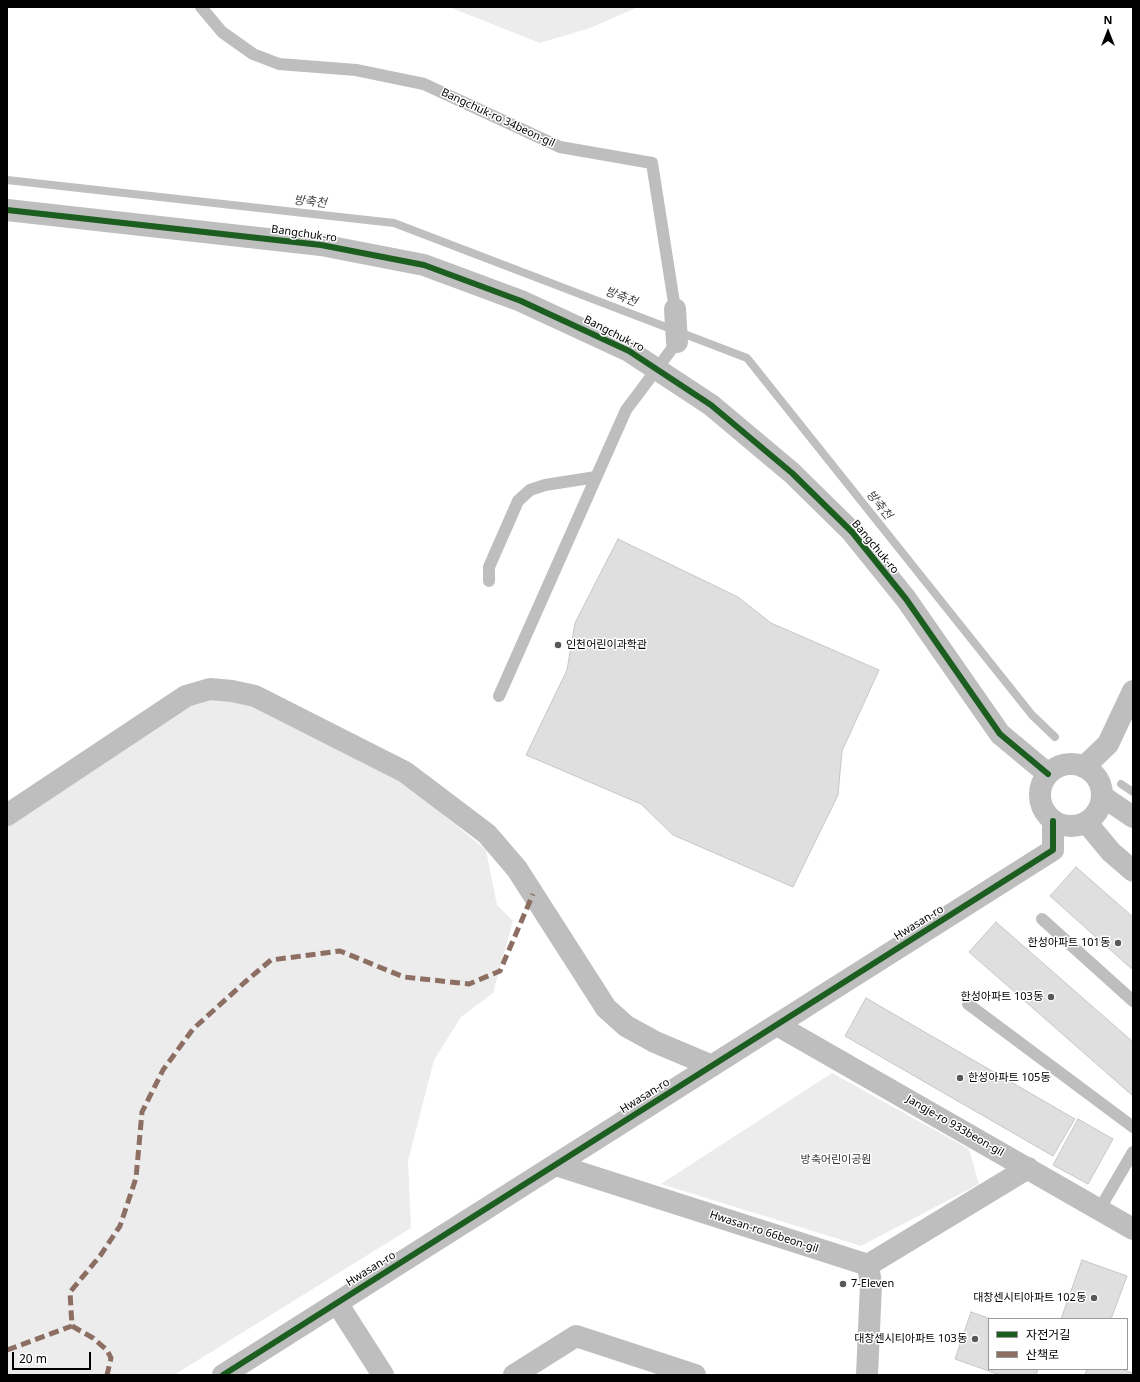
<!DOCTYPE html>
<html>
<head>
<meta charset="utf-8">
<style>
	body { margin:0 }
	#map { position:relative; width:1140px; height:1382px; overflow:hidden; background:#fff; font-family:"Noto Sans","Noto Sans KR",sans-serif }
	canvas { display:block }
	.frame { position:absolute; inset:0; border:8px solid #000; pointer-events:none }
	.legend { position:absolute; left:988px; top:1318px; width:140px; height:52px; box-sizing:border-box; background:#fff; border:1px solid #999; margin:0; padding:5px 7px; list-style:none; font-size:12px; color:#000 }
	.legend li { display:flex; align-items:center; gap:8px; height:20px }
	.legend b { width:20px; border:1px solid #999 }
	.north { position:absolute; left:1088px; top:12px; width:40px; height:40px; -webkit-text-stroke:3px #fff; paint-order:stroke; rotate:0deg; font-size:11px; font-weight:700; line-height:16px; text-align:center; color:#000 }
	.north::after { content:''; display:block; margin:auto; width:14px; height:18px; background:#000; clip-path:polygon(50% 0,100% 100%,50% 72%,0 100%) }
	.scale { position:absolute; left:12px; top:1352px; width:79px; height:18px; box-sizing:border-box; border:2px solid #000; border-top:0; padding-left:5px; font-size:12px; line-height:14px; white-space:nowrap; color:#000; -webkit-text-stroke:3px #fff; paint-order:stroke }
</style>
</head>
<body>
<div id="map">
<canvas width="1140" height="1382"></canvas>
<div class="frame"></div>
<ul class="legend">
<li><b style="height:5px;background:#1b5e20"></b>자전거길</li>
<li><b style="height:5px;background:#8d6e63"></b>산책로</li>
</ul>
<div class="north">N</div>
<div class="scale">20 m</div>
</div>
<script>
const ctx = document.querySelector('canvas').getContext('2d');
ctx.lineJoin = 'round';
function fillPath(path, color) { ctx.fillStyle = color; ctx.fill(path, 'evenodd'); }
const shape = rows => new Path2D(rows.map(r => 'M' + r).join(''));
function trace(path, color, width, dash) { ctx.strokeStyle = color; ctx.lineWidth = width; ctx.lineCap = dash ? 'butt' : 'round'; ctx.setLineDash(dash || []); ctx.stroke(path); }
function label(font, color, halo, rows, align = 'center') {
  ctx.font = font + ' "Noto Sans","Noto Sans KR",sans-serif'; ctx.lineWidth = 3; ctx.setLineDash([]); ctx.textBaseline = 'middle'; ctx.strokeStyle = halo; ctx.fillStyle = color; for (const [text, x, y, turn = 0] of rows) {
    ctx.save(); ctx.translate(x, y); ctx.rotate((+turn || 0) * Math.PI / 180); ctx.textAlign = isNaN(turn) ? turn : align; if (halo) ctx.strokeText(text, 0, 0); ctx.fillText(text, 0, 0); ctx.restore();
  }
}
const green = shape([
	[449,7,638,7,590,28,540,43],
	[212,697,239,698,401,780,486,850,497,905,513,921,493,993,461,1017,434,1060,408,1161,411,1228,174,1375,7,1375,7,824,180,708],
	[832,1073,969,1149,979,1184,861,1246,661,1184]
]);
const stream = shape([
	[7,180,394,223,747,358,1032,715,1055,737],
	[1121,784,1133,792]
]);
const building = shape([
	[618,539,738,597,771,623,879,670,842,751,838,795,793,887,673,835,641,804,526,755,567,670,575,623,618,539],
	[1076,867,1133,917,1133,970,1050,896,1076,867],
	[996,922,1133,1042,1133,1096,969,952,996,922],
	[866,998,1075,1119,1053,1156,845,1036,866,998],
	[1078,1119,1113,1139,1088,1184,1053,1165,1078,1119],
	[1082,1260,1127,1276,1111,1319,1061,1319,1082,1260],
	[971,1312,991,1319,989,1319,989,1369,1038,1369,1036,1375,1000,1375,955,1359,971,1312],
	[1087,1369,1121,1369,1133,1373,1133,1375,1085,1375,1087,1369]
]);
const service = shape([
	[201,7,222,32,253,54,279,64,356,70,424,84,560,147,652,163,675,309],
	[489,581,489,567,518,501,530,490,545,485,596,477],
	[499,696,626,410,677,342],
	[1042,919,1133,1001],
	[968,1004,1133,1127],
	[1099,1210,1133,1152]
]);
const minor = shape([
	[675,309,677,342],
	[1084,767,1108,744,1133,691],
	[1102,796,1133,817],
	[7,815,186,696,210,689,232,691,255,696,405,772,487,834,517,869,606,1008,626,1026,655,1042,712,1066],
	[777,1025,1133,1229],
	[556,1165,868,1265,871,1284,867,1375],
	[868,1265,1028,1168],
	[337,1303,383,1375],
	[223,1375,1053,850,1053,821],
	[514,1375,576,1336,695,1375]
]);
const tertiary = shape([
	[7,210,321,245,424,265,521,301,629,351,711,405,792,473,852,532,906,599,1000,734,1048,774],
	'1040 795a31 31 0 1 1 62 0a31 31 0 1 1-62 0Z',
	[1086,822,1111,852,1133,871]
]);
const quiet = shape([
	[72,1326,93,1338,107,1350,111,1358,107,1375],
	[7,1350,72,1326,70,1292,100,1256,120,1226,136,1178,142,1112,163,1070,193,1029,245,982,271,960,340,951,404,977,469,984,500,971,533,894]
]);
const cycleway = shape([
	[7,210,321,245,424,265,521,301,629,351,711,405,792,473,852,532,906,599,1000,734,1048,774],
	[223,1375,1053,850,1053,821]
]);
const markers = [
	[558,645,4,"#595959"],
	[1118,943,4,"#595959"],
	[1051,997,4,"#595959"],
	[960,1078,4,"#595959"],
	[843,1284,4,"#595959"],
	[1094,1298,4,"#595959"],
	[975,1339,4,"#595959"]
];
const streetNames = [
	["Bangchuk-ro 34beon-gil",498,118,25],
	["Bangchuk-ro",304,234,8],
	["Bangchuk-ro",614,334,27],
	["Bangchuk-ro",875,547,50],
	["Hwasan-ro",919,923,-32],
	["Hwasan-ro",645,1096,-32],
	["Jangje-ro 933beon-gil",955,1126,30],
	["Hwasan-ro 66beon-gil",764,1232,18],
	["Hwasan-ro",371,1269,-32]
];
const poiNames = [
	["인천어린이과학관",566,645,"left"],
	["한성아파트 101동",1110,943],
	["한성아파트 103동",1043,997],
	["한성아파트 105동",968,1078,"left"],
	["7-Eleven",851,1284,"left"],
	["대창센시티아파트 102동",1086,1298],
	["대창센시티아파트 103동",967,1339]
];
const parkNames = [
	["방축어린이공원",836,1160]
];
const waterNames = [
	["방축천",310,202,6],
	["방축천",621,297,21],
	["방축천",879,505,51]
];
fillPath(green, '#ececec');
trace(stream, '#bfbfbf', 8);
fillPath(building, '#dfdfdf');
trace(building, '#c7c7c7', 1);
trace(service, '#bebebe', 12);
trace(minor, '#bebebe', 22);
trace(tertiary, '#bebebe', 22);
trace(quiet, '#8d6e63', 5, [10, 5]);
trace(cycleway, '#1b5e20', 6);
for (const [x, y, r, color] of markers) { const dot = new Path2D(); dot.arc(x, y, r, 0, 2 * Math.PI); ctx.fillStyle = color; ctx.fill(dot); trace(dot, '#fff', 1.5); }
label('11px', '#000', '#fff', streetNames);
label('11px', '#000', '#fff', poiNames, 'right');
label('11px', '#333', '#fff', parkNames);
label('italic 12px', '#444', '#fff', waterNames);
</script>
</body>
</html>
